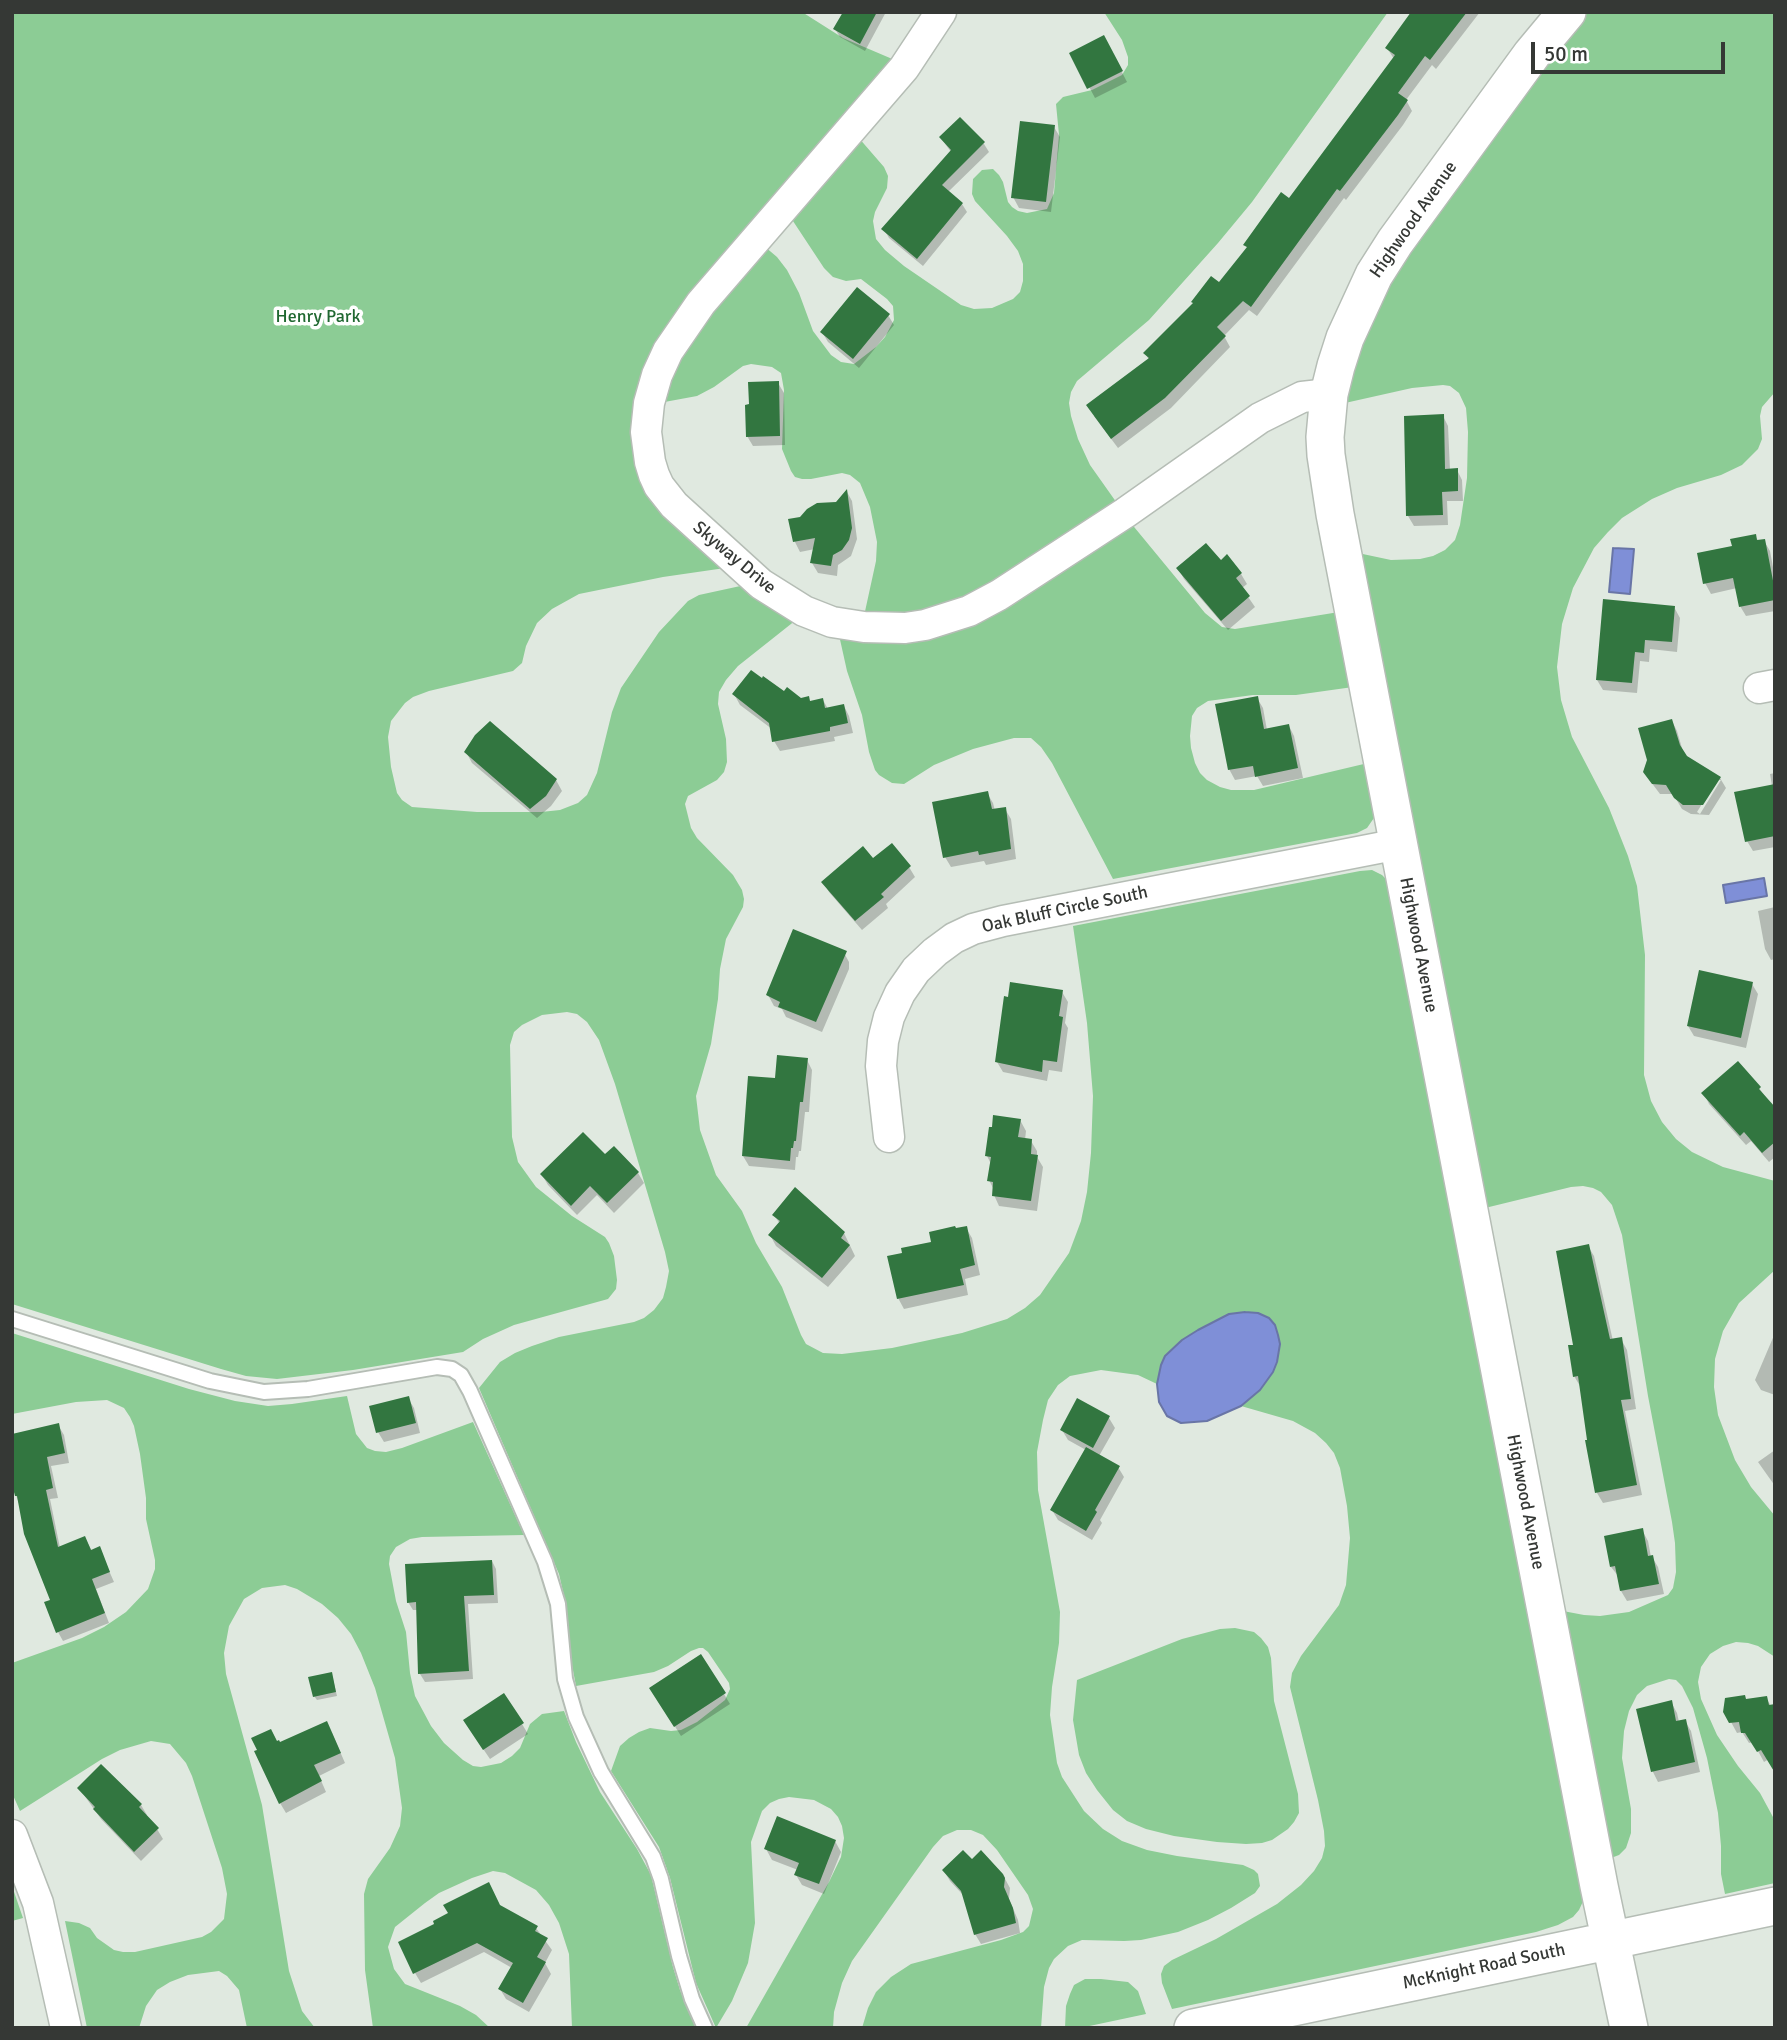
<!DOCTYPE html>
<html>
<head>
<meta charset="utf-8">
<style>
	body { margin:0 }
	#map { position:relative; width:1787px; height:2040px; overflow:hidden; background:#e0e9e0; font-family:Signika,sans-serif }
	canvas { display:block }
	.frame { position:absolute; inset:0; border:14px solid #353835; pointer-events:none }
	.scale { position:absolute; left:1531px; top:42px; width:194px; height:32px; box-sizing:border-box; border:4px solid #353835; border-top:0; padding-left:9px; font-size:21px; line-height:24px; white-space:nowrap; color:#353835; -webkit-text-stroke:5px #fff; paint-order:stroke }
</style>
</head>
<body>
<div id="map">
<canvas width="1787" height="2040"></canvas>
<div class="frame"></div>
<div class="scale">50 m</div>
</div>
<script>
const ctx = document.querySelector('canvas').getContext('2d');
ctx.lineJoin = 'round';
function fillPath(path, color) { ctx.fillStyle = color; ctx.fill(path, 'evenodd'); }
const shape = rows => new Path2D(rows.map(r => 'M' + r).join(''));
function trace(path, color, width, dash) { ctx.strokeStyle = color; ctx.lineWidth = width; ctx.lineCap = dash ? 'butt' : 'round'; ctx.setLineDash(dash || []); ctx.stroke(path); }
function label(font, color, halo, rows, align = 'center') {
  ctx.font = font + ' Signika,sans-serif'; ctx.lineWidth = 7; ctx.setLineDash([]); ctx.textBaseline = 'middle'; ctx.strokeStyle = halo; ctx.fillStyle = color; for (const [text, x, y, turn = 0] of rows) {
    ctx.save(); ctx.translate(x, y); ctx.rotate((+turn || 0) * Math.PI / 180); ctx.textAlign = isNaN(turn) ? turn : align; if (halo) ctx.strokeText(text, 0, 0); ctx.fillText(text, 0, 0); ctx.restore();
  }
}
const green = shape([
	[12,12,802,12,843,38,897,61,721,264,636,424,725,568,663,577,579,594,552,609,537,623,526,646,522,663,513,671,429,691,413,697,405,703,391,721,388,737,391,767,397,793,402,800,412,807,477,812,541,812,560,810,578,803,587,795,597,773,612,712,621,688,659,632,688,601,699,595,745,585,796,620,738,666,726,680,719,692,718,704,726,739,727,762,724,772,717,780,688,796,685,804,691,828,697,838,733,875,742,890,744,899,743,907,726,939,720,969,718,999,711,1044,696,1096,700,1130,716,1175,742,1211,756,1243,782,1287,801,1335,806,1344,823,1353,842,1354,892,1348,962,1333,1007,1319,1025,1308,1040,1295,1069,1253,1081,1221,1087,1192,1091,1153,1093,1096,1087,1023,1073,926,1360,871,1372,870,1382,875,1388,881,1585,1897,1579,1910,1573,1917,1558,1925,1536,1932,1172,2009,1162,1983,1161,1974,1164,1966,1172,1960,1216,1939,1277,1904,1301,1885,1314,1871,1322,1858,1325,1846,1324,1831,1318,1800,1290,1687,1292,1673,1301,1656,1339,1605,1346,1585,1350,1538,1347,1506,1340,1468,1334,1453,1326,1443,1315,1433,1293,1421,1241,1406,1260,1390,1279,1353,1280,1345,1278,1335,1258,1313,1245,1312,1229,1314,1215,1321,1182,1340,1161,1365,1157,1384,1138,1375,1101,1370,1070,1376,1058,1385,1048,1400,1043,1420,1037,1452,1038,1490,1060,1612,1059,1643,1052,1687,1050,1715,1057,1763,1062,1777,1084,1811,1103,1829,1122,1841,1147,1850,1177,1856,1243,1865,1254,1870,1258,1874,1260,1886,1255,1893,1231,1908,1208,1920,1178,1932,1141,1940,1124,1941,1082,1940,1068,1946,1054,1959,1049,1968,1044,1987,1041,2028,862,2028,868,2008,876,1992,891,1977,911,1964,1001,1940,1023,1932,1029,1926,1033,1909,1028,1895,997,1850,983,1835,971,1830,957,1830,943,1836,933,1847,852,1961,842,1983,834,2012,833,2028,746,2028,829,1882,841,1857,844,1838,842,1826,838,1817,831,1809,814,1800,789,1797,779,1799,770,1803,762,1811,751,1842,755,1923,748,1963,732,2001,716,2028,696,1983,670,1878,659,1847,611,1771,620,1746,629,1738,639,1732,650,1728,671,1731,681,1730,697,1722,725,1700,730,1689,729,1683,708,1652,703,1648,699,1648,691,1651,668,1666,654,1672,576,1686,571,1660,566,1605,559,1574,479,1388,500,1362,515,1353,532,1346,559,1337,634,1322,644,1318,654,1310,663,1298,666,1287,669,1271,665,1252,615,1084,599,1040,587,1022,577,1014,567,1012,542,1015,522,1025,514,1032,510,1045,512,1137,518,1162,536,1187,572,1216,605,1237,609,1243,614,1256,617,1280,616,1289,608,1299,514,1325,483,1339,463,1352,353,1370,277,1379,246,1376,221,1369,12,1304],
	[1104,12,1388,12,1252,202,1218,243,1149,320,1077,381,1071,392,1069,403,1071,416,1078,439,1090,465,1119,506,996,586,930,614,864,616,876,561,877,542,870,507,860,483,850,475,842,473,811,479,802,479,795,477,791,471,782,449,784,390,781,373,772,367,751,364,743,366,714,387,697,396,659,403,682,347,764,246,777,257,787,270,799,293,813,331,831,355,841,362,854,364,876,347,885,337,894,320,893,306,887,299,861,279,846,281,833,277,824,268,789,215,858,137,884,167,888,176,887,188,875,212,873,221,876,239,885,250,904,266,961,305,974,309,992,308,1013,299,1020,292,1023,281,1023,264,1018,251,1007,236,975,201,972,194,973,179,982,170,993,169,999,175,1003,182,1008,202,1012,207,1018,211,1027,213,1047,209,1054,193,1059,135,1056,104,1063,97,1092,90,1122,75,1128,65,1128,57,1122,40],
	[1588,12,1775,12,1775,392,1762,407,1760,416,1762,439,1758,449,1742,465,1721,475,1677,488,1652,499,1622,518,1608,532,1594,548,1573,588,1562,624,1557,667,1561,700,1572,737,1609,808,1628,856,1637,886,1645,955,1644,1075,1651,1101,1662,1122,1676,1139,1692,1152,1723,1167,1775,1181,1775,1270,1739,1303,1723,1331,1715,1359,1714,1387,1718,1415,1735,1460,1751,1487,1775,1516,1775,1657,1758,1646,1748,1643,1736,1642,1723,1646,1710,1654,1701,1667,1698,1682,1701,1699,1717,1735,1738,1766,1760,1793,1773,1817,1775,1822,1775,1883,1725,1894,1721,1874,1721,1846,1718,1813,1707,1758,1693,1708,1682,1686,1676,1680,1669,1679,1647,1686,1637,1695,1629,1711,1624,1731,1622,1758,1631,1809,1631,1833,1626,1848,1619,1855,1611,1858,1563,1611,1584,1615,1600,1616,1629,1612,1668,1595,1673,1588,1676,1572,1675,1543,1672,1522,1648,1396,1622,1235,1612,1205,1601,1192,1593,1188,1583,1186,1571,1187,1485,1208,1358,553,1391,560,1420,559,1433,556,1445,550,1455,540,1460,525,1467,478,1468,432,1466,408,1459,393,1450,386,1443,385,1412,388,1345,403,1358,352,1393,276,1546,60],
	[1130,522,1205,613,1222,627,1235,629,1339,612,1353,687,1296,695,1253,695,1208,701,1197,708,1192,716,1190,736,1191,748,1195,763,1200,773,1207,780,1220,787,1231,790,1254,790,1368,763,1376,815,1367,828,1357,833,1113,879,1052,763,1041,747,1031,738,1014,738,973,749,934,765,904,784,892,783,879,775,875,770,869,752,862,715,847,671,839,635,877,639],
	[12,1333,189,1389,235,1401,268,1406,292,1404,347,1396,356,1434,367,1448,375,1451,386,1452,402,1448,473,1422,524,1535,422,1537,410,1539,396,1547,390,1556,389,1564,396,1601,406,1632,410,1673,415,1696,431,1726,444,1743,463,1760,473,1766,481,1767,501,1763,512,1756,520,1748,530,1724,542,1714,564,1711,576,1742,600,1792,637,1849,651,1875,673,1967,680,1990,696,2028,572,2028,569,1954,559,1923,549,1905,536,1890,505,1873,493,1871,472,1878,439,1893,425,1903,395,1927,388,1947,394,1969,405,1984,460,2006,476,2015,490,2028,373,2028,365,1970,364,1894,368,1879,390,1848,400,1826,402,1808,395,1758,375,1688,361,1653,351,1634,338,1618,322,1604,297,1589,285,1585,262,1588,244,1599,229,1626,224,1653,226,1674,262,1805,289,1971,302,2011,315,2028,247,2028,239,1990,227,1976,219,1971,188,1975,170,1982,157,1990,146,2006,139,2028,87,2028,65,1921,79,1923,90,1928,97,1938,114,1950,123,1952,135,1952,202,1937,211,1932,224,1919,227,1894,222,1868,192,1776,186,1763,170,1744,151,1741,120,1750,102,1759,20,1811,12,1793,12,1663,82,1638,104,1627,126,1612,148,1589,155,1569,155,1560,146,1519,146,1498,140,1454,134,1426,130,1417,124,1408,107,1400,76,1402,12,1414],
	[1235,1628,1254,1632,1261,1638,1268,1647,1271,1658,1274,1701,1298,1794,1299,1813,1294,1822,1288,1829,1272,1840,1262,1843,1246,1844,1217,1842,1174,1836,1146,1829,1127,1821,1113,1810,1097,1790,1086,1773,1079,1755,1073,1720,1077,1680,1182,1639,1220,1629],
	[12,1886,23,1918,12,1921],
	[1085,1979,1101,1979,1128,1982,1138,1991,1146,2014,1080,2028,1065,2028,1066,2006,1070,1994,1074,1985]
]);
const water = shape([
	[1613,548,1634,549,1630,594,1609,592,1613,548],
	[1764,878,1767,896,1726,903,1723,885,1764,878],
	[1245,1312,1258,1313,1269,1318,1275,1325,1278,1335,1280,1344,1277,1362,1273,1372,1260,1390,1241,1406,1207,1421,1181,1423,1167,1416,1159,1402,1157,1384,1161,1365,1165,1356,1182,1340,1198,1330,1229,1314,1245,1312]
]);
const shadow = shape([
	[845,12,886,12,865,51,840,37,835,29],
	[1420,12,1480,12,1436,69,1432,65,1406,100,1412,111,1403,125,1346,200,1344,198,1257,316,1249,310,1224,336,1230,347,1171,408,1118,448,1094,416,1149,360,1145,353,1220,285,1248,249,1245,245,1289,201,1394,59,1387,48],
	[1109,47,1127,82,1095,98,1072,54],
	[960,119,984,144,989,152,948,192,962,204,967,212,923,266,889,238,884,229,951,152,941,138],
	[1054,127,1060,137,1051,212,1019,208,1013,197],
	[888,315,894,325,859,368,828,342,822,332],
	[778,383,784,393,785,445,753,446,747,436],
	[1443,416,1448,426,1450,470,1457,470,1462,480,1463,501,1447,501,1448,525,1414,526,1408,516],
	[847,492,852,501,857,539,851,556,838,565,837,576,818,573,812,563,815,549,800,552,795,542,790,520,801,518,837,504],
	[1755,536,1759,542,1764,541,1770,551,1775,578,1775,611,1746,616,1740,606,1737,588,1711,594,1705,583,1734,547],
	[1220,562,1241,574,1247,584,1242,588,1255,607,1228,630,1184,579,1178,568],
	[1674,607,1680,618,1677,652,1650,649,1649,662,1640,661,1637,693,1603,690,1597,680],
	[784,693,810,702,823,700,828,709,844,706,849,716,853,733,834,737,835,741,780,751,774,741,772,729,740,705,734,694],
	[1257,698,1263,708,1267,730,1289,726,1294,736,1303,778,1263,786,1257,776,1235,780,1229,769],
	[1672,721,1677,731,1684,755,1720,778,1726,788,1709,815,1691,814,1682,809,1673,794,1660,794,1651,782],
	[1717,780,1721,780,1700,814,1697,812],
	[466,752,556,780,562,791,551,806,537,818,472,763],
	[1775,773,1775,847,1753,851,1747,841,1772,786,1770,774],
	[987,793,993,803,995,811,1005,809,1011,819,1016,859,986,865,984,861,951,867,945,857],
	[873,860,909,867,915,877,886,904,888,908,862,930,829,892,823,882],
	[1775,907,1775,959,1771,960,1765,949,1758,911],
	[843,951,849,962,849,969,822,1032,786,1017,782,1009,774,1006,768,995],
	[1752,984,1758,994,1746,1048,1694,1036,1688,1026],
	[1062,992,1068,1002,1065,1023,1068,1028,1062,1072,1049,1070,1047,1081,1003,1072,997,1062],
	[807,1060,812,1070,809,1112,805,1112,801,1151,799,1151,798,1157,796,1157,795,1170,749,1166,743,1156,776,1080],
	[1759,1088,1775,1110,1775,1157,1769,1162,1751,1141,1746,1145,1709,1104,1704,1093],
	[1020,1120,1026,1131,1025,1140,1031,1141,1037,1151,1037,1157,1043,1167,1037,1211,999,1206,994,1195,994,1190,989,1180,991,1164,987,1156,993,1129],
	[614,1148,638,1173,644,1183,614,1213,597,1195,577,1215,548,1185,542,1175,605,1157],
	[774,1215,844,1233,855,1256,828,1287,776,1246,770,1235,780,1224],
	[966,1228,972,1238,980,1275,965,1279,968,1295,904,1309,898,1298,933,1243,955,1230],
	[1588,1246,1594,1256,1613,1341,1621,1339,1627,1350,1636,1409,1625,1411,1642,1495,1603,1503,1597,1493,1580,1386,1574,1376,1575,1346],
	[1775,1333,1775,1395,1761,1390,1755,1380],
	[408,1398,414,1408,420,1433,384,1442,378,1432],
	[1078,1400,1109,1418,1115,1428,1099,1456,1118,1467,1124,1477,1100,1520,1102,1523,1092,1540,1058,1520,1052,1510,1086,1450,1068,1440,1062,1430],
	[58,1425,64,1435,69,1463,51,1466,58,1498,50,1499,60,1548,85,1538,92,1551,99,1548,114,1582,96,1589,109,1623,63,1641,58,1632,52,1601,16,1495],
	[1775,1450,1775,1486,1758,1462],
	[1642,1530,1648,1541,1651,1557,1652,1557,1658,1567,1664,1594,1627,1601,1621,1591,1619,1577,1611,1567],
	[492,1561,496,1569,498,1603,468,1604,473,1679,425,1682,420,1674,418,1610,413,1610,408,1602],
	[333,1679,337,1696,317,1700,314,1696],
	[724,1694,730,1704,681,1736,657,1698],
	[1766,1698,1771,1706,1769,1759,1764,1762,1753,1742,1749,1743,1742,1732,1737,1733,1731,1722,1746,1701],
	[1671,1702,1677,1713,1679,1722,1685,1721,1691,1731,1700,1772,1658,1782,1653,1772,1638,1711],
	[522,1724,528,1734,490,1759,471,1731],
	[332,1733,345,1763,319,1776,326,1792,286,1813,280,1803,277,1743],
	[79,1788,141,1805,147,1815,145,1816,157,1829,163,1839,141,1861,101,1819],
	[835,1841,841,1852,824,1894,802,1885,796,1875,798,1870,772,1860,766,1849],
	[972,1862,1004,1877,1010,1888,1009,1899,1018,1920,1020,1933,981,1944,975,1934,964,1896,950,1881,944,1871],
	[500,1907,536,1928,552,1950,545,1963,551,1974,529,2012,506,1999,500,1989,512,1968,484,1952,421,1983,415,1973]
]);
const building = shape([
	[843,12,877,12,860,44,833,29],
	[1411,12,1467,12,1430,60,1425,56,1398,93,1408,100,1398,115,1340,191,1337,189,1251,307,1243,301,1217,327,1226,336,1165,398,1111,439,1086,405,1149,358,1143,353,1193,303,1191,302,1211,276,1219,282,1247,247,1243,245,1281,192,1289,198,1395,55,1385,48],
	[1104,35,1123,71,1087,89,1069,53],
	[960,117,985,142,942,185,963,203,917,259,881,229,951,150,939,137],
	[1020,121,1055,125,1046,202,1011,198],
	[857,287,890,314,853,359,820,332],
	[779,381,780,436,746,437,745,405,749,404,748,382],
	[1444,414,1445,469,1458,468,1458,491,1442,492,1443,515,1406,516,1404,416],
	[847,489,852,528,849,540,842,550,833,555,831,566,810,563,815,538,793,542,788,519,800,517,807,509,817,503,836,502],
	[1756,534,1757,540,1765,539,1775,591,1775,600,1739,607,1733,578,1703,584,1697,553,1732,546,1730,539],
	[1206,543,1221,560,1227,554,1242,573,1236,578,1250,596,1221,621,1176,568],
	[1603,599,1675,606,1672,642,1645,640,1644,653,1635,652,1632,683,1596,680],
	[751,670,762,678,763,676,784,691,787,687,801,698,809,696,810,701,823,698,825,708,844,704,848,723,830,727,830,731,772,742,769,723,732,694],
	[1258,696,1264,729,1289,724,1298,768,1255,777,1253,766,1228,770,1215,704],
	[1672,719,1680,745,1687,756,1721,777,1703,805,1683,805,1674,798,1666,785,1652,784,1643,772,1647,760,1638,728],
	[490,721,557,779,546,796,530,809,464,752,475,735],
	[1775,784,1775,836,1745,842,1734,792],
	[988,791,992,809,1006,807,1011,849,979,855,978,851,943,858,932,802],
	[892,843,911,866,881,894,884,897,855,921,821,882,863,846,873,858],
	[793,929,847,951,816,1022,778,1007,780,1002,766,995],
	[1699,970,1753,982,1741,1038,1687,1026],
	[1010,982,1063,990,1059,1016,1063,1017,1057,1062,1043,1060,1042,1072,995,1062,1004,996,1008,997],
	[777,1055,808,1058,803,1102,800,1102,796,1141,794,1141,793,1148,791,1148,790,1161,742,1156,748,1076,775,1078],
	[1738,1061,1761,1087,1759,1089,1775,1107,1775,1142,1762,1153,1744,1132,1740,1136,1701,1093],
	[993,1115,1021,1119,1018,1137,1032,1139,1031,1154,1038,1155,1031,1201,992,1196,993,1182,987,1181,991,1157,985,1156,989,1127,992,1127],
	[583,1132,605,1154,614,1146,639,1172,607,1203,590,1186,571,1206,540,1174],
	[795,1187,845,1232,841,1238,850,1245,822,1278,768,1235,780,1221,772,1215],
	[955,1226,956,1228,967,1226,975,1265,960,1269,964,1285,897,1299,887,1256,902,1253,901,1248,931,1242,929,1232],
	[1589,1244,1610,1339,1622,1337,1631,1399,1621,1400,1637,1485,1595,1493,1585,1440,1587,1440,1578,1376,1573,1377,1568,1345,1573,1345,1556,1251],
	[409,1396,416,1423,376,1433,369,1406],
	[1077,1398,1110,1416,1093,1448,1060,1430],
	[59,1423,65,1453,47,1457,53,1488,46,1490,58,1547,85,1536,91,1550,100,1546,110,1572,92,1579,105,1613,56,1633,44,1602,50,1600,24,1534,17,1496,15,1496,12,1484,12,1434],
	[1086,1447,1120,1466,1095,1510,1097,1512,1086,1531,1050,1510],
	[1643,1528,1648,1556,1653,1555,1659,1584,1620,1591,1615,1566,1610,1567,1604,1536],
	[492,1560,494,1595,464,1596,469,1671,418,1674,416,1602,407,1603,405,1564],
	[701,1654,726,1693,674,1727,649,1688],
	[332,1672,336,1692,313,1697,308,1677],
	[504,1693,524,1723,483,1750,463,1720],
	[1745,1695,1746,1699,1767,1696,1769,1705,1775,1704,1775,1773,1761,1750,1757,1752,1745,1733,1741,1733,1739,1722,1729,1723,1723,1712,1725,1698],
	[1672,1700,1676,1721,1686,1719,1695,1762,1651,1772,1636,1709],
	[327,1721,341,1753,314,1765,322,1781,279,1804,254,1751,257,1750,251,1738,271,1729,277,1741,279,1740,280,1742],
	[101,1764,142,1804,139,1807,159,1828,134,1852,93,1809,95,1807,77,1788],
	[777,1816,836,1840,819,1884,794,1875,799,1863,764,1849],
	[963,1850,972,1859,981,1850,1003,1874,1005,1878,1004,1887,1013,1908,1016,1923,974,1935,961,1891,942,1870],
	[489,1882,500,1905,538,1926,535,1931,548,1938,537,1957,546,1962,523,2003,498,1989,513,1963,477,1943,413,1974,398,1942,434,1924,433,1921,448,1913,443,1905]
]);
const service = shape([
	[12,1319,210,1381,264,1392,308,1389,437,1367,452,1369,461,1375,470,1391,545,1562,558,1604,565,1679,576,1717,601,1772,653,1857,661,1879,679,1956,692,1999,705,2028]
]);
const minor = shape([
	[941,12,904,68,701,303,668,351,657,375,649,403,646,432,650,462,654,475,659,486,674,505,761,584,804,611,832,622,864,627,905,628,925,625,969,611,999,595,1125,513,1260,418,1302,397,1329,394],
	[1759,688,1775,685],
	[889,1137,881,1066,883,1041,889,1017,900,993,916,970,935,952,954,938,973,929,1003,921,1399,844],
	[12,1835,38,1903,66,2028]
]);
const tertiary = shape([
	[1567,12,1532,54,1395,242,1374,275,1345,338,1336,366,1329,394,1325,437,1326,455,1335,514,1599,1886,1629,2028],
	[1193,2028,1775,1906]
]);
const streetNames = [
	["Highwood Avenue",1414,220,-55],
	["Skyway Drive",734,558,40],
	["Oak Bluff Circle South",1065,910,-12],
	["Highwood Avenue",1418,945,79],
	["Highwood Avenue",1525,1502,79],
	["McKnight Road South",1484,1967,-12]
];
const parkNames = [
	["Henry Park",318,317]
];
fillPath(green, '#8ccc95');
fillPath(water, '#7f8fd7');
trace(water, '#6975a6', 2);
fillPath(shadow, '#0003');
fillPath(building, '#327640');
trace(service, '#b5bdb5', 18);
trace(minor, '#b5bdb5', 33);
trace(tertiary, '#b5bdb5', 40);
trace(service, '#fff', 14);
trace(minor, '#fff', 30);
trace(tertiary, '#fff', 37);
label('18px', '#353835', '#fff', streetNames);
label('18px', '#206831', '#fff', parkNames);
</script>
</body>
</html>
